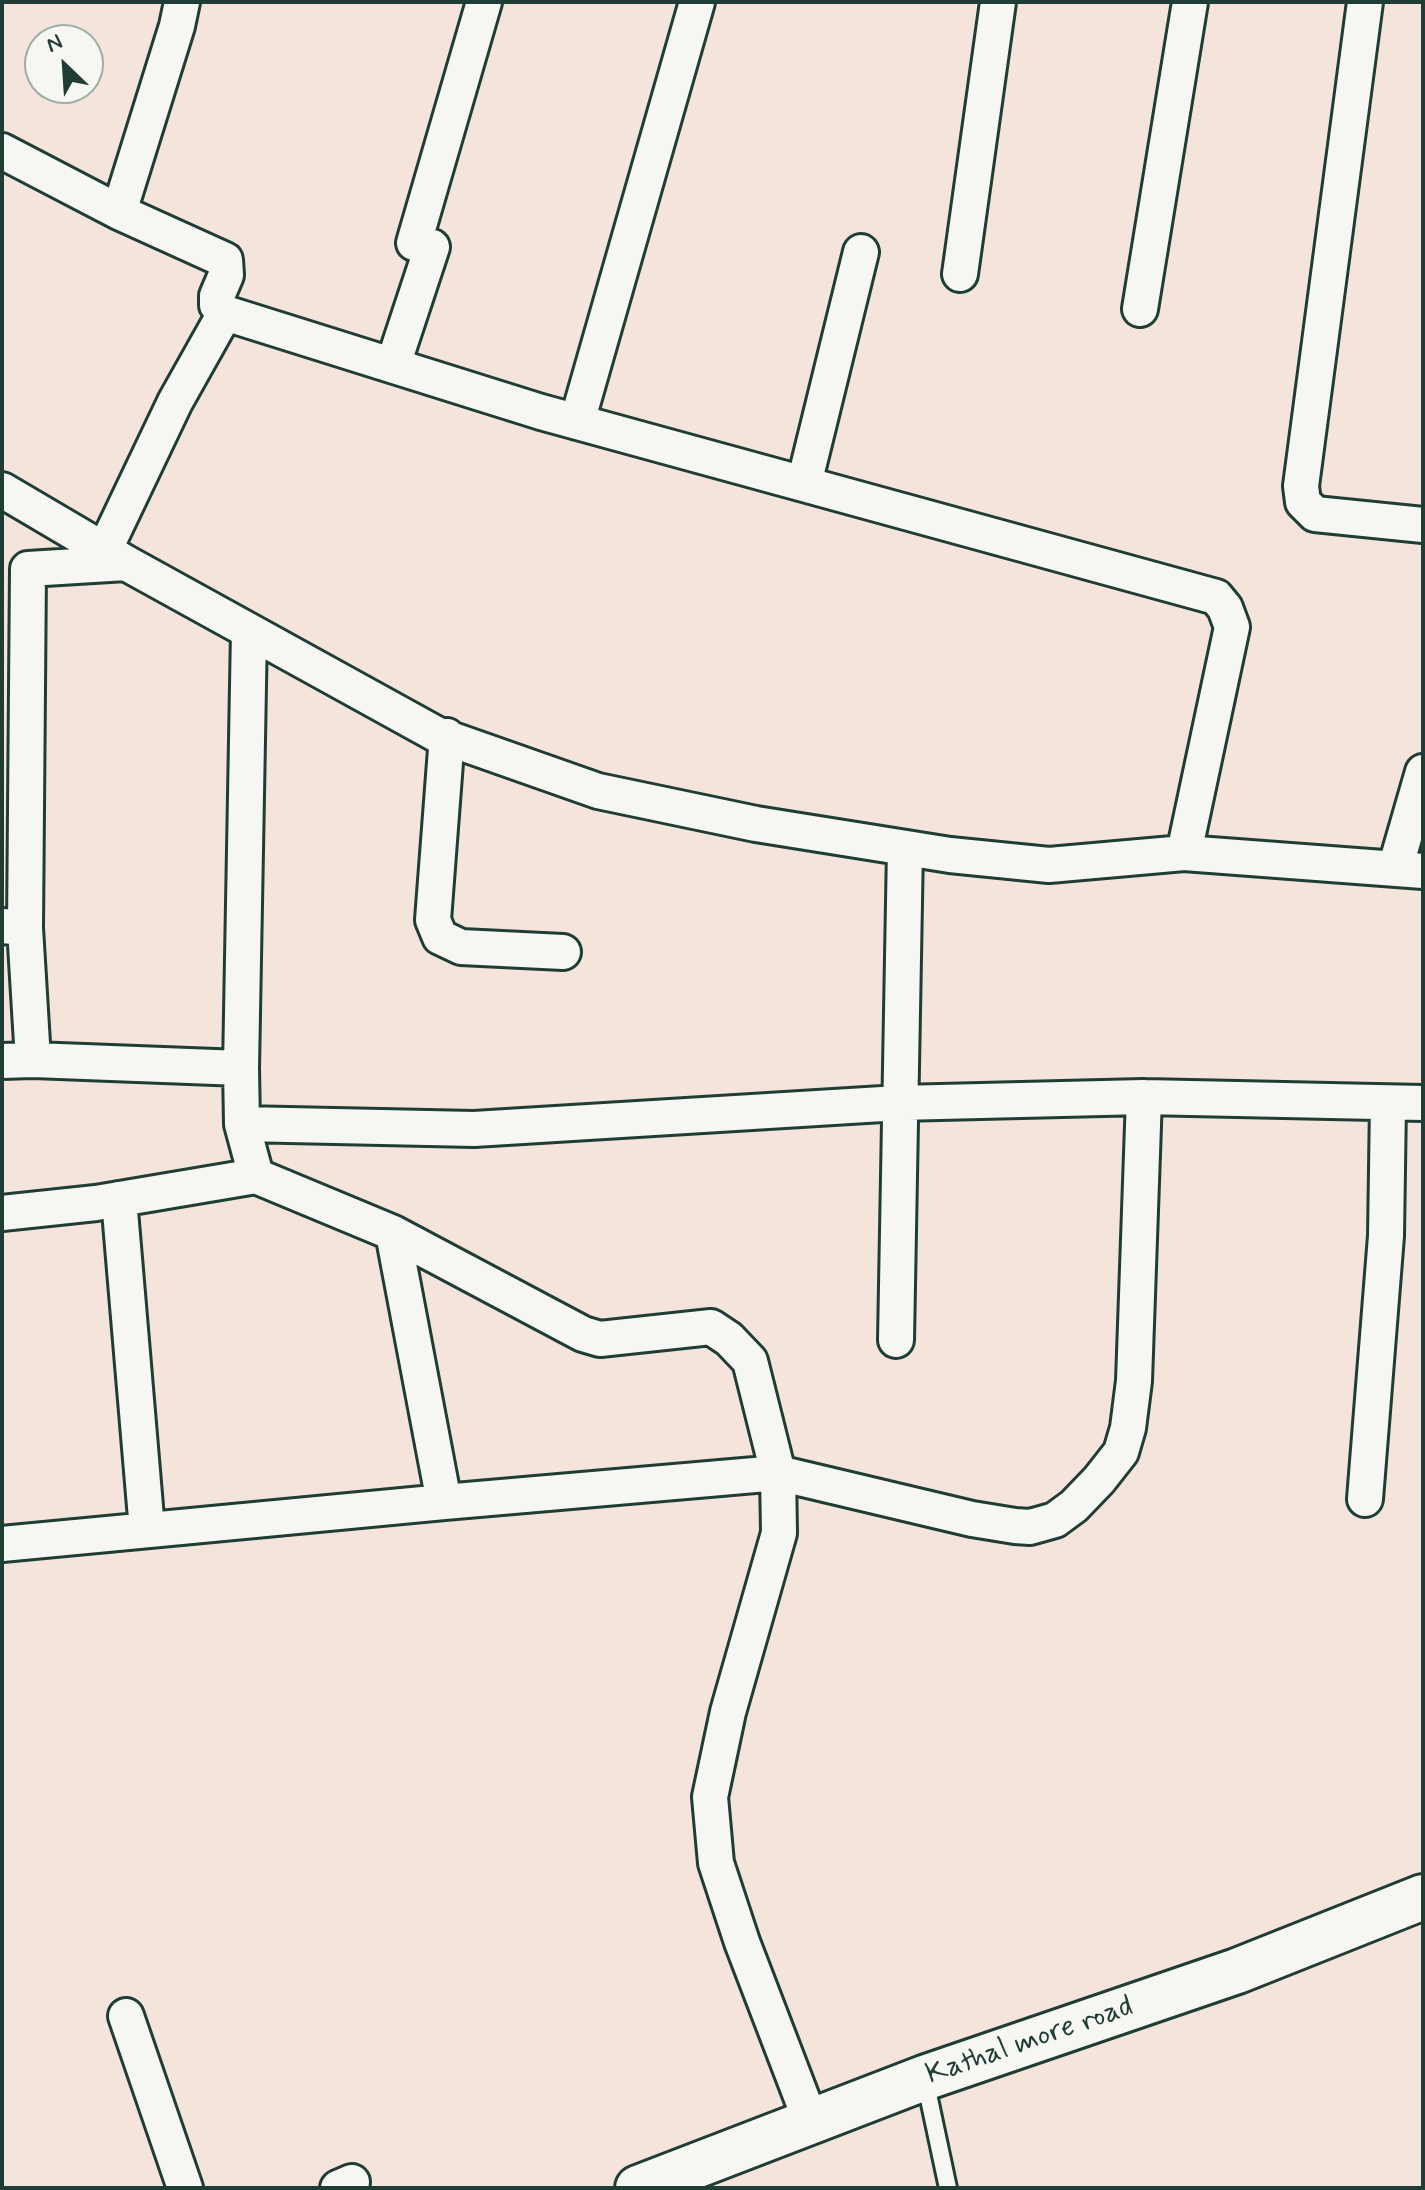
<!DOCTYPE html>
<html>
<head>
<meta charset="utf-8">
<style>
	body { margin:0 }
	#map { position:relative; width:1425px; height:2190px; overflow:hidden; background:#f4e4dc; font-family:Mynerve,sans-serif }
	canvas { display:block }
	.frame { position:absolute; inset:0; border:4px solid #1f3d34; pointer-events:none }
	.north { position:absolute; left:24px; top:24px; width:80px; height:80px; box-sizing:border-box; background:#f6f6f2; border:2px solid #a0aca6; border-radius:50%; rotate:335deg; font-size:22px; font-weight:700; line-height:32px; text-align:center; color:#1f3d34 }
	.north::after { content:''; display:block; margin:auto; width:28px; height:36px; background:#1f3d34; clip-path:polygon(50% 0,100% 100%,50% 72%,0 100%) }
</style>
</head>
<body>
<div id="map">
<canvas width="1425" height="2190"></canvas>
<div class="frame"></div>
<div class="north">N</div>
</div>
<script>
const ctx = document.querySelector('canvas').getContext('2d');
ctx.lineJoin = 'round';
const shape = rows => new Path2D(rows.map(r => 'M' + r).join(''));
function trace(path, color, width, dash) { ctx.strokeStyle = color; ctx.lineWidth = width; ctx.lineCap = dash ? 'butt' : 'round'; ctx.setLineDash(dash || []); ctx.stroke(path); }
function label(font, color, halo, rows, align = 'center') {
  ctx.font = font + ' Mynerve,sans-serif'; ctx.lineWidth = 6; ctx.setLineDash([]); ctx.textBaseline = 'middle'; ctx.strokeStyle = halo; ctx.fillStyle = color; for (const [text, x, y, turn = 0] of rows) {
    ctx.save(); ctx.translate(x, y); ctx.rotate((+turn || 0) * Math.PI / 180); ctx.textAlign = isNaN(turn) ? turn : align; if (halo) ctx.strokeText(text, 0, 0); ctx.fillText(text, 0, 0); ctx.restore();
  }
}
const service = shape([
	[925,2080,948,2188]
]);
const minor = shape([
	[1365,2,1301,486,1303,502,1315,514,1423,525],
	[2,151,119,212,225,260,226,275,217,296,217,305,225,313,541,412,1216,597,1225,608,1232,627,1184,853],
	[119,212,177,26,182,2],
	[414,243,484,2],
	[960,274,998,2],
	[1140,309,1190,2],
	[393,365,432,247],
	[577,422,697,2],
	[804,484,861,252],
	[2,490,126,563,436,734,598,791,756,824,950,855,1049,865,1184,853,1423,871],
	[104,551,175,402,225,313],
	[447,736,433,920,440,937,461,947,563,952],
	[1395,869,1423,772],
	[2,926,25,928,28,569,126,563],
	[25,928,33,1060,241,1068,249,631],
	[2,1061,33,1060],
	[241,1068,242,1124,256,1176,393,1233,583,1334,600,1339,711,1327,729,1339,750,1361,778,1473,779,1533,728,1712,710,1797,716,1863,742,1942,811,2122],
	[242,1124,474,1129,899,1103,1144,1097,1423,1103],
	[119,1199,147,1530],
	[2,1213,96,1203,256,1176],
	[393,1233,444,1502],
	[896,1340,905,848],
	[1365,1499,1386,1236,1388,1103],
	[2,1544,444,1502,778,1473,972,1519,1015,1526,1030,1527,1055,1520,1074,1506,1099,1480,1121,1452,1128,1428,1134,1381,1144,1097],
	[126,2016,185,2188],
	[338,2188,352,2182]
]);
const secondary = shape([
	[638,2188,924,2078,1237,1971,1423,1897]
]);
const streetNames = [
	["Kathal more road",1030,2042,-19]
];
trace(service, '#1f3d34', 22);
trace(minor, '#1f3d34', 40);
trace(secondary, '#1f3d34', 50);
trace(service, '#f6f6f2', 16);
trace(minor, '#f6f6f2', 34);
trace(secondary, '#f6f6f2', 44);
label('30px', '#1f3d34', '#f6f6f2', streetNames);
</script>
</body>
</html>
